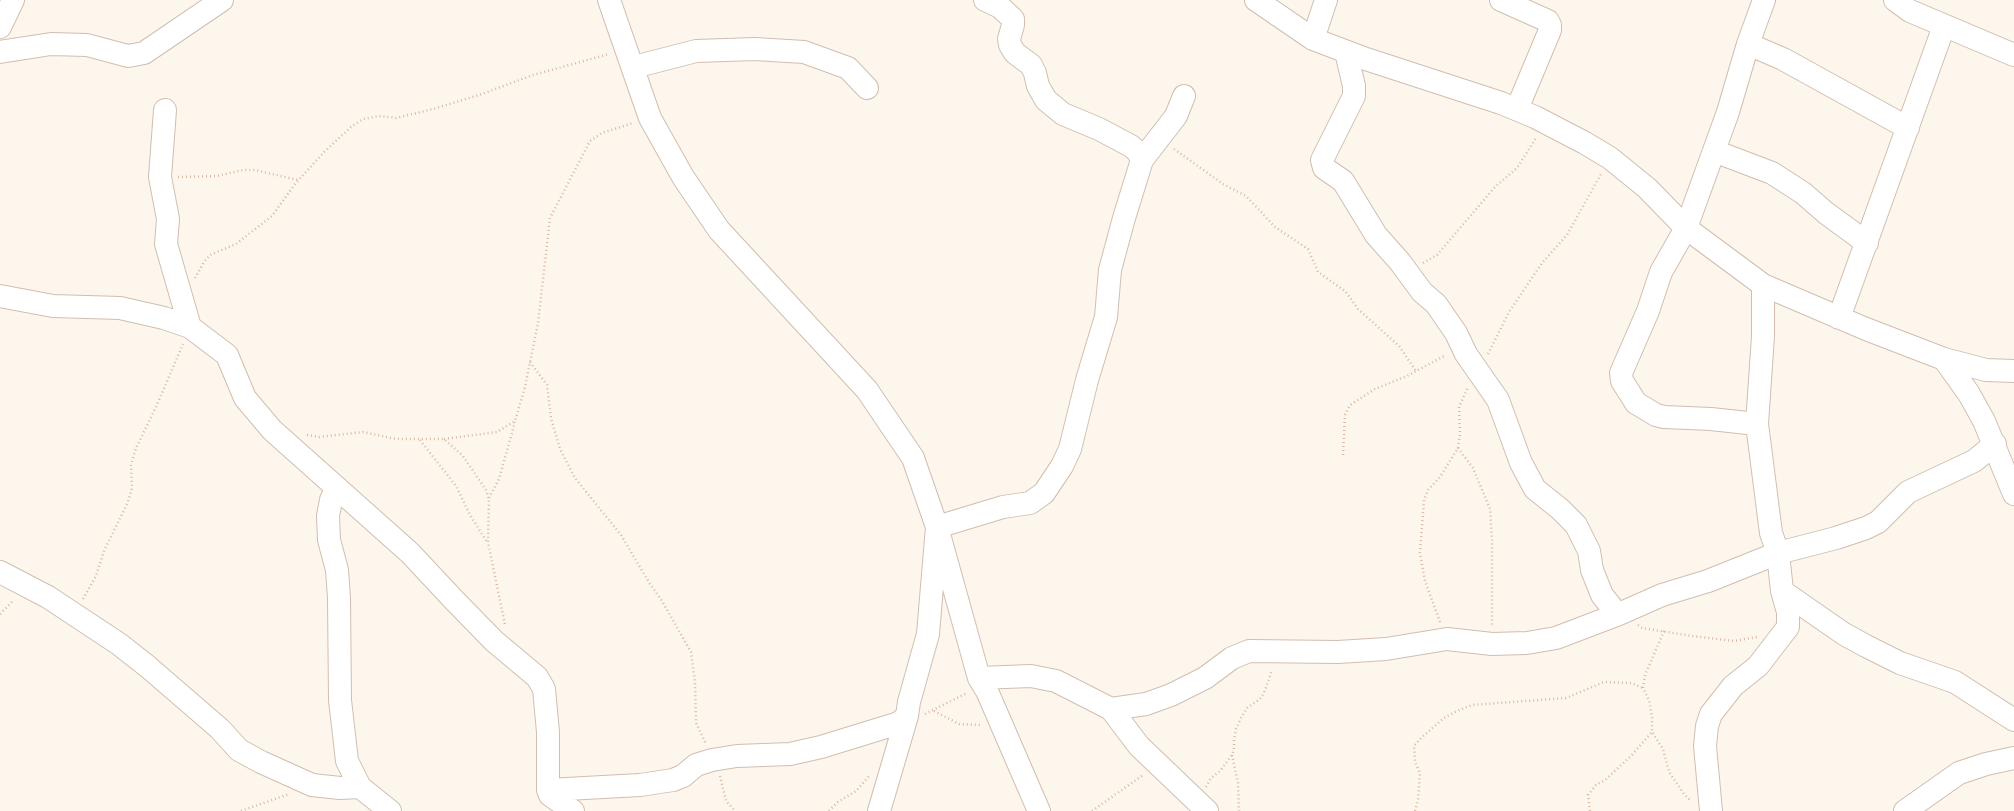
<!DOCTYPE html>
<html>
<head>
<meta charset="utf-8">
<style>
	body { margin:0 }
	canvas { display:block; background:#fdf6ec }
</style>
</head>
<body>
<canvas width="2014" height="811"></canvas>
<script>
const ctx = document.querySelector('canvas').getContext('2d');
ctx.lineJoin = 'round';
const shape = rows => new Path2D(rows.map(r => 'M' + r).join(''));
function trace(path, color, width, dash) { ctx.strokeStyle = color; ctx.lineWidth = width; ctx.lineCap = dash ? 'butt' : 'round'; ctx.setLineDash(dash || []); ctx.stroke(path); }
const path = shape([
	[1174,149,1223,184,1246,196,1275,227,1308,249,1318,272,1345,291,1358,309,1399,346,1416,371],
	[178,177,217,176,243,170,255,170,298,180],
	[1423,263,1437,255,1495,187,1517,168,1536,138],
	[195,278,204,262,210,255,236,244,272,216,295,184,325,151,351,127,363,119,379,116,396,118,433,109,479,95,533,75,609,54],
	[1488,354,1509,312,1542,263,1567,235,1601,174],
	[530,362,547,385,551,418,560,449,575,478,621,535,650,584,662,601,691,652,695,682,696,723,706,744],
	[307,435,319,437,363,432,396,439,444,439,463,456,486,490,489,499,488,542,505,625],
	[444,439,497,432,515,421,525,387,538,323,550,218,590,141,602,133,633,123],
	[420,440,456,486,470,515,487,542],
	[1458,448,1473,468,1490,509,1492,540,1492,627],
	[1343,455,1345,415,1350,405,1375,389,1407,376,1446,355],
	[489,498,499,479,515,422],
	[83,599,96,576,104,551,128,502,132,488,131,465,136,448,156,407,183,344],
	[0,614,14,600],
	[1440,622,1425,581,1420,553,1424,500,1428,490,1440,477,1458,448,1460,434,1459,407,1468,387],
	[1638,625,1642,628,1692,636,1734,641,1757,637],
	[1664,631,1645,675,1643,688,1649,700,1652,718,1652,732,1663,749,1669,772,1684,794,1691,801],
	[934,711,959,724,982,725],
	[925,714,967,693],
	[1232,755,1238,783,1239,811],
	[720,776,726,801,735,811],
	[1206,787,1211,778,1220,771,1232,755,1234,750,1234,740,1236,729,1241,718,1247,708,1260,699,1264,693,1272,670],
	[241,811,289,794],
	[829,811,838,802,856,791,869,776],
	[1092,811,1143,775],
	[1415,811,1418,800,1420,773,1415,762,1414,746,1422,737,1444,718,1457,711,1472,705,1566,698,1604,682,1631,683,1643,688],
	[1590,811,1588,795,1596,785,1605,780,1631,756,1652,732]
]);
const minor = shape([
	[609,0,650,118,683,177,719,230,867,390,913,458,937,527,979,678,987,691,1039,811],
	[985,0,1000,7,1013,19,1013,25,1009,39,1010,45,1015,53,1031,65,1035,73,1038,86,1046,100,1063,114,1099,129,1131,146,1138,152,1142,160],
	[1256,0,1313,39,1366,59,1501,103,1535,117,1585,143,1610,158,1647,188,1686,228,1763,285,1866,329,1944,359,1986,370,2014,371],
	[1501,0,1548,21,1550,25,1550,30,1517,109],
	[1895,0,1910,11,2014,55],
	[0,27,13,0],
	[1313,39,1326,0],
	[1748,44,1783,59,1908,128],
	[0,52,51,44,87,45,128,56,144,53,222,0],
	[1346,52,1354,86,1354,96,1322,160,1324,168,1343,181,1376,235,1400,262,1422,292,1436,304,1456,333,1466,354,1498,400,1521,463,1535,489,1560,509,1576,525,1589,551,1592,570,1602,595,1617,614],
	[634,67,696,51,755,49,804,52,848,68,867,88],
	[165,110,160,177,168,219,166,244,190,327],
	[1714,151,1772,173,1803,193,1826,213,1867,243],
	[0,296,53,306,120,308,164,318,190,327,227,355,245,398,272,430,410,553,454,600,494,641,537,677,544,689,548,732,548,790,550,795,573,811],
	[1839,318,1944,26],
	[1944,359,1969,394,1984,421,2014,494],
	[1757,424,1711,419,1664,417,1656,415,1636,403,1622,381,1621,373,1648,311,1661,272,1686,228,1728,112,1748,44,1764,0],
	[336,489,331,500,328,516,329,540,337,570,339,598,340,700,347,761,360,787,390,811],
	[0,572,48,597,119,644,147,666,220,729,239,750,261,762,312,785,340,788,360,787],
	[1782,591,1844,634,1866,646,1900,663,1955,682,2014,720],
	[979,678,1031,676,1056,681,1111,709,1139,746,1207,811],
	[1111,709,1146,704,1171,695,1205,678,1232,658,1249,651,1338,652,1386,649,1447,639,1492,644,1527,643,1556,638,1619,614,1662,595,1708,581,1778,553,1836,538,1866,528,1878,522,1908,492,1974,461,1995,444],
	[548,790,640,785,673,780,683,776,696,765,712,760,737,756,790,754,821,747,899,723,907,716],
	[879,811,907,716,909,702,928,634,937,527,1003,507,1030,503,1044,493,1062,466,1070,449,1087,380,1106,317,1110,270,1124,218,1142,160,1176,116,1184,96],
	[1711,811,1705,746,1707,726,1711,714,1733,686,1758,666,1788,627,1788,612,1782,591,1778,553,1771,533,1757,424,1763,336,1763,285],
	[1905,811,1959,773,1986,764,2014,758]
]);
trace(minor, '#d1beb0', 24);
trace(path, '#d9b8a5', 2.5, [1, 3]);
trace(minor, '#fff', 22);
</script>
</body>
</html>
